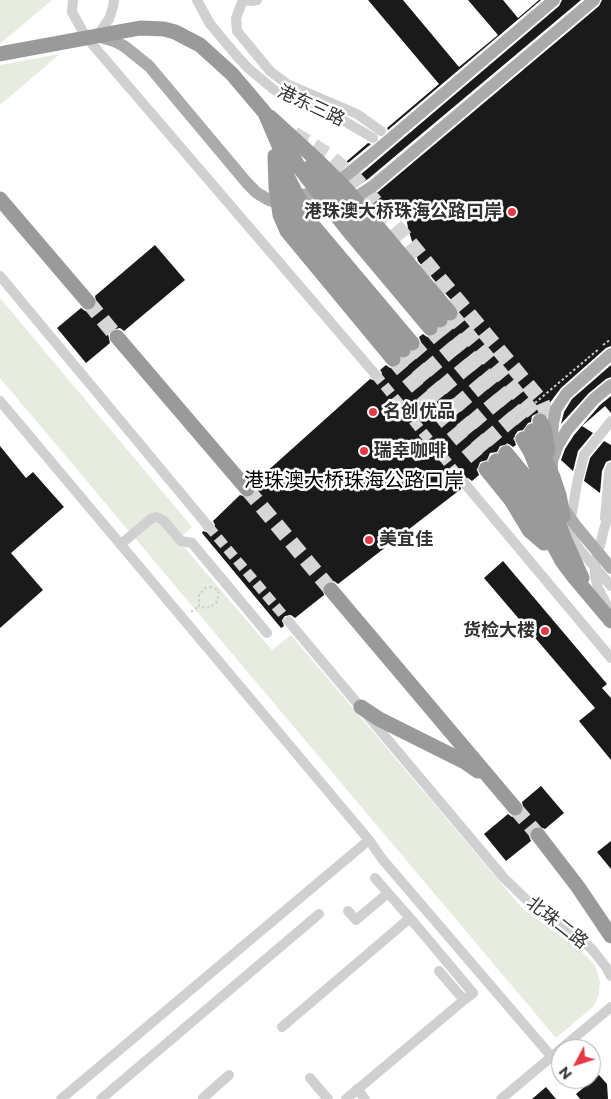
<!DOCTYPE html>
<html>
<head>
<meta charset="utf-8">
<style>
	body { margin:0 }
	#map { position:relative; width:611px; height:1099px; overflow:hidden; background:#fff; font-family:Montserrat,sans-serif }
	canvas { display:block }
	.north { position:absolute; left:551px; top:1039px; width:50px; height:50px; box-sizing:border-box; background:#fff; border:1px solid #adadad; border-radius:50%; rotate:230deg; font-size:14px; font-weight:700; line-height:20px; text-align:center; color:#333 }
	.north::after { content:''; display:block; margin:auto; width:18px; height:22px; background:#e63946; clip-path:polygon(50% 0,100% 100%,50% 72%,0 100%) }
</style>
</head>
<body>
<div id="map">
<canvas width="611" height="1099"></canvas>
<div class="north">N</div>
</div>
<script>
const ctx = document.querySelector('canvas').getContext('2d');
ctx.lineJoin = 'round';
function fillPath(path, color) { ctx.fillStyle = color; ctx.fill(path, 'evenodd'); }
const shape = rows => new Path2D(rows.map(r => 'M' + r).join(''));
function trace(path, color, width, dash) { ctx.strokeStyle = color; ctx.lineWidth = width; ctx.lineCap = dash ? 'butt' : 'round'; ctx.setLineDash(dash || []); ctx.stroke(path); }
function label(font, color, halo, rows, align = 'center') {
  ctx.font = font + ' Montserrat,"Noto Sans SC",sans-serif'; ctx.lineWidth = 5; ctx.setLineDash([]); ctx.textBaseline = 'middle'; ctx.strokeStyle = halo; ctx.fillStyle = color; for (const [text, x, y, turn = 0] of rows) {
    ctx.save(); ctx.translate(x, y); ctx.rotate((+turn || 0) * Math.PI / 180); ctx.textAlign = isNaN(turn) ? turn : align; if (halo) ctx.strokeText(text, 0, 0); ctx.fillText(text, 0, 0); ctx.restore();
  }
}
const green = shape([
	[0,0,52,0,0,44],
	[60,54,0,105,0,65],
	[0,298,192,527,178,540,272,650,291,635,523,909,581,951,595,965,600,981,599,994,594,1006,556,1038,0,378]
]);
const building = shape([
	[368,0,403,0,459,67,498,35,468,0,503,0,518,18,539,0,541,0,388,130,387,128,439,84],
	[562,0,581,0,368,179,357,186,353,181,559,6],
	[602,0,611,0,611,346,606,348,561,388,549,404,546,415,540,412,532,416,531,422,528,423,523,430,518,431,515,435,514,439,516,445,513,447,509,444,500,446,497,452,490,453,487,460,480,462,477,470,479,475,472,481,468,478,462,479,459,483,461,489,338,584,334,581,325,583,322,587,324,595,295,618,291,615,285,616,282,620,284,626,281,628,202,533,203,531,209,533,213,531,215,525,213,521,240,495,248,498,253,496,256,488,254,483,370,379,376,381,380,379,382,373,380,370,386,365,390,368,399,366,402,359,409,357,412,352,418,350,421,342,419,337,423,334,427,337,436,335,439,329,446,328,449,322,456,320,459,316,457,307,418,261,408,228,404,206,387,220,368,199,378,192,599,6],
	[368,143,371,144,342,168,340,167],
	[155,245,185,280,124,331,120,328,111,330,108,334,110,343,86,363,57,328,81,308,85,311,94,309,97,305,95,296],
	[611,365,611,377,606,379,589,393,561,424,564,412,572,399],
	[611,396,611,413,605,406,582,426,593,433,578,451,573,471,561,460,565,449,574,435,600,405],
	[604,441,611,445,611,460,606,462,602,471,600,493,584,481,590,458],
	[0,446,26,478,33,472,64,507,11,553,43,590,0,628],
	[503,561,607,684,602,688,611,698,611,760,579,721,595,708,484,578],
	[541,786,564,813,545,829,537,826,532,828,529,836,531,841,506,861,484,834,508,814,512,817,521,815,524,811,522,802],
	[611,841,611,869,597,852],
	[599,1075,607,1084,608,1099,580,1099,576,1094],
	[546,1087,556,1099,532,1099]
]);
const minorTunnel = shape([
	[375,374,466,485],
	[208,526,289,622]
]);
const highwayTunnel = shape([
	[294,134,327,154,355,178,402,233,542,402,549,418,548,436],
	[88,302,117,337],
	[450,313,540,421],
	[440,320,532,431],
	[430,328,523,439],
	[412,343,506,453],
	[403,350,496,461],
	[393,359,486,469],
	[247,489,331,590],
	[515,808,538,835]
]);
const path = shape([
	[603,345,611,339],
	[588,358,599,349],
	[516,419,587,359],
	[210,587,218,590,219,594,216,603,210,607,205,608,199,606,199,595,205,588,210,587],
	[191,612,199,606]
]);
const minor = shape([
	[73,0,72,12,86,37,375,374],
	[197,0,210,24,236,55,248,68,273,89,294,101,334,115,373,138],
	[242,0,252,1,257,0],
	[243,0,236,18,237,31,270,71,287,84,357,114,381,131],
	[97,36,109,19,113,7,114,0],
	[0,276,208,526],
	[0,401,369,840,383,860,551,1056],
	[466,485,611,658],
	[611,509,604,529,595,566,595,576,598,588,611,613],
	[605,518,609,473,611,467],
	[567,529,580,550,611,586],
	[568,536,577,483,584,455,611,421],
	[121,544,152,518,156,517,163,520,181,541,192,543,267,633],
	[289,622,504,878,537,910,591,948,606,967,611,976],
	[375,878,388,893],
	[348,911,356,920,388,893,410,918],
	[282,1027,410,918,473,993,464,1000],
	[310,1078,328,1099],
	[357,1089,365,1099],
	[61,1099,369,840],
	[101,1099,319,914],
	[205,1099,203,1098,229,1075],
	[346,1099,464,1000,439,971],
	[501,1099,611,1007]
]);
const major = shape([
	[97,36,114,41,124,46,149,66,247,183,257,193,269,200,286,205,306,208,339,203,359,195,373,186,594,0],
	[289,195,303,195,314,193,327,188,344,177,370,156,554,0],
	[551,449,553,423,556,409,566,394,611,354],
	[552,474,552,461,558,445,567,430,594,399,611,385],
	[560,504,576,526,611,568]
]);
const highway = shape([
	[0,54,140,28,164,29,175,32,200,45,232,74,265,113,280,148,287,176,311,223,412,343],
	[270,117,318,161,346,189,450,313],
	[283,139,298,166,347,229,430,328],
	[275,156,276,187,280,215,287,231,393,359],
	[310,167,362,225,440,320],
	[288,190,293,215,300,228,403,350],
	[0,199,88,302],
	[117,337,247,489],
	[540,421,544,428,548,451],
	[532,431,553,477,559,495,563,516],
	[523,439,531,453,565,540,582,578],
	[506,453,530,482,535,491,542,520,555,548,562,561,574,577,611,621],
	[496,461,522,493,529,508,533,523],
	[486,469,511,500,529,530,544,543],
	[331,590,515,808],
	[361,707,379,719,465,762,478,771],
	[538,835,578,887,611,936]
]);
const markers = [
	[512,212,5,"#e63946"],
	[373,412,5,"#e63946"],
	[364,451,5,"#e63946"],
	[369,540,5,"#e63946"],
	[545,631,5,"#e63946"]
];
const streetNames = [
	["港东三路",311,106,25],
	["北珠二路",557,923,38]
];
const poiNames = [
	["港珠澳大桥珠海公路口岸",502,212,"right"],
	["名创优品",383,412],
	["瑞幸咖啡",374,451],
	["美宜佳",379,540],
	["货检大楼",535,631,"right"]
];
const quarterNames = [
	["港珠澳大桥珠海公路口岸",354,481]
];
fillPath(green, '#e6ecdf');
fillPath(building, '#1a1a1a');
trace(minorTunnel, '#d6d6d6', 10, [10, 5]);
trace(highwayTunnel, '#d6d6d6', 15, [15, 8]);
trace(path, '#cdcdcd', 2, [2.5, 2.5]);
trace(minor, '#d0d0d0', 10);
trace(major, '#ababab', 12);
trace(highway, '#9a9a9a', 15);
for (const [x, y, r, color] of markers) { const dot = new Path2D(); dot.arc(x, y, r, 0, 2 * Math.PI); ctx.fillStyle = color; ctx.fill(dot); trace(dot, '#fff', 2); }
label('18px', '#333', '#fff', streetNames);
label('bold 18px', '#333', '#fff', poiNames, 'left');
label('20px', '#000', '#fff', quarterNames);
</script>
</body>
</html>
